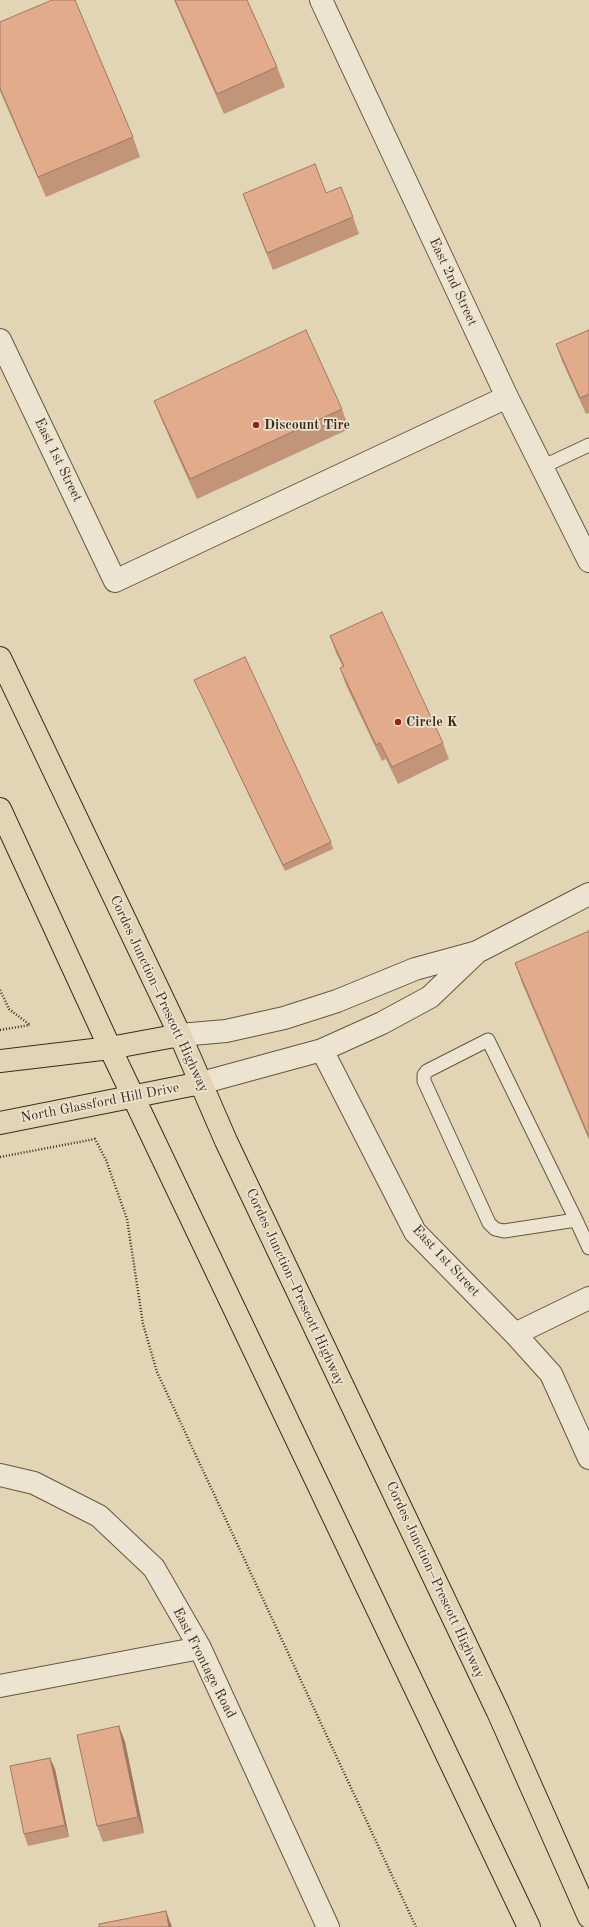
<!DOCTYPE html>
<html>
<head>
<meta charset="utf-8">
<style>
	body { margin:0 }
	canvas { display:block; background:#e1d5b6 }
</style>
</head>
<body>
<canvas width="589" height="1927"></canvas>
<script>
const ctx = document.querySelector('canvas').getContext('2d');
ctx.lineJoin = 'round';
const shape = rows => new Path2D(rows.map(r => 'M' + r).join(''));
function trace(path, color, width, dash) { ctx.strokeStyle = color; ctx.lineWidth = width; ctx.lineCap = dash ? 'butt' : 'round'; ctx.setLineDash(dash || []); ctx.stroke(path); }
function fillPath(path, color) { ctx.fillStyle = color; ctx.fill(path, 'evenodd'); }
function label(font, color, halo, rows, align = 'center') {
  ctx.font = font + ' "Old Standard TT",serif'; ctx.lineWidth = 3.5; ctx.setLineDash([]); ctx.textBaseline = 'middle'; ctx.strokeStyle = halo; ctx.fillStyle = color; for (const [text, x, y, turn = 0] of rows) {
    ctx.save(); ctx.translate(x, y); ctx.rotate((+turn || 0) * Math.PI / 180); ctx.textAlign = isNaN(turn) ? turn : align; if (halo) ctx.strokeText(text, 0, 0); ctx.fillText(text, 0, 0); ctx.restore();
  }
}
const path = shape([
	[0,990,9,1009,30,1025],
	[0,1030,30,1025],
	[0,1157,95,1139,106,1160,127,1219,143,1324,157,1372,416,1927]
]);
const service = shape([
	[542,467,589,445],
	[576,1220,504,1231,495,1229,489,1223,424,1081,424,1075,427,1071,488,1040,576,1220,589,1248]
]);
const minor = shape([
	[321,0,507,397,589,561],
	[0,340,115,581,507,397],
	[180,1035,226,1031,284,1018,337,1001,415,969,477,952,589,894],
	[322,1050,415,1232,515,1334,551,1374,589,1458],
	[201,1083,322,1050,382,1023,430,997,475,954],
	[515,1334,589,1298],
	[0,1475,34,1483,99,1516,154,1568,200,1648,328,1927],
	[0,1686,200,1648]
]);
const primary = shape([
	[0,658,180,1035,226,1141,498,1712,589,1917],
	[0,809,110,1048,529,1927],
	[0,1061,110,1048,180,1035],
	[0,1123,201,1083]
]);
const wall = shape([
	[174,0,247,0,277,67,285,87,224,114],
	[0,22,133,137,140,157,46,197,0,91],
	[326,193,353,217,359,234,273,270,249,210,243,194],
	[589,330,589,413,586,414,562,361,556,344],
	[154,401,342,409,349,429,197,499,162,421],
	[330,636,443,743,449,759,398,784,386,759,382,761,346,685,340,668,343,667,336,653],
	[194,680,331,842,333,849,285,871,197,686],
	[589,931,589,1140,522,983,515,963],
	[119,1726,125,1742,144,1833,103,1842,97,1826],
	[55,1769,69,1837,28,1846,24,1834]
]);
const shadedWall = shape([
	[119,1726,125,1742,144,1833,138,1817],
	[50,1758,55,1769,69,1837,65,1825],
	[166,1911,172,1927,169,1927]
]);
const building = shape([
	[52,0,75,0,133,137,38,177,0,88,0,22,52,0],
	[175,0,247,0,277,67,217,94,175,0],
	[315,164,326,193,341,187,353,217,267,253,243,194,315,164],
	[306,330,342,409,190,479,154,401,306,330],
	[589,330,589,394,580,398,556,344,589,330],
	[382,612,443,743,392,767,380,743,376,745,340,668,344,666,330,636,382,612],
	[245,657,331,842,283,865,194,680,245,657],
	[589,931,589,1137,515,963,589,931],
	[119,1726,138,1817,97,1826,77,1735,119,1726],
	[50,1758,65,1825,24,1834,10,1766,50,1758],
	[166,1911,169,1927,99,1927,99,1924,166,1911]
]);
const markers = [
	[256,425,4,"#8f2418"],
	[398,722,4,"#8f2418"]
];
const streetNames = [
	["East 2nd Street",453,282,65],
	["East 1st Street",58,460,64],
	["Cordes Junction–Prescott Highway",159,994,65],
	["North Glassford Hill Drive",100,1103,-11],
	["East 1st Street",446,1261,47],
	["Cordes Junction–Prescott Highway",295,1287,65],
	["Cordes Junction–Prescott Highway",435,1580,65],
	["East Frontage Road",204,1663,63]
];
const poiNames = [
	["Discount Tire",264,425],
	["Circle K",406,722]
];
trace(service, '#645741', 15);
trace(minor, '#645741', 24);
trace(primary, '#3b2d1a', 24);
trace(path, '#3b2d1a', 2.5, [1, 2]);
trace(service, '#ece4d0', 13);
trace(minor, '#ece4d0', 22);
trace(primary, '#e1d5b6', 22);
fillPath(wall, '#c29478');
fillPath(shadedWall, '#9e7862');
fillPath(building, '#e2ac8c');
trace(building, '#9e7862', 1);
for (const [x, y, r, color] of markers) { const dot = new Path2D(); dot.arc(x, y, r, 0, 2 * Math.PI); ctx.fillStyle = color; ctx.fill(dot); trace(dot, '#ece4d0', 1.5); }
label('14px', '#3b2d1a', '#ece4d0', streetNames);
label('bold 14px', '#3b2d1a', '#ece4d0', poiNames, 'left');
</script>
</body>
</html>
